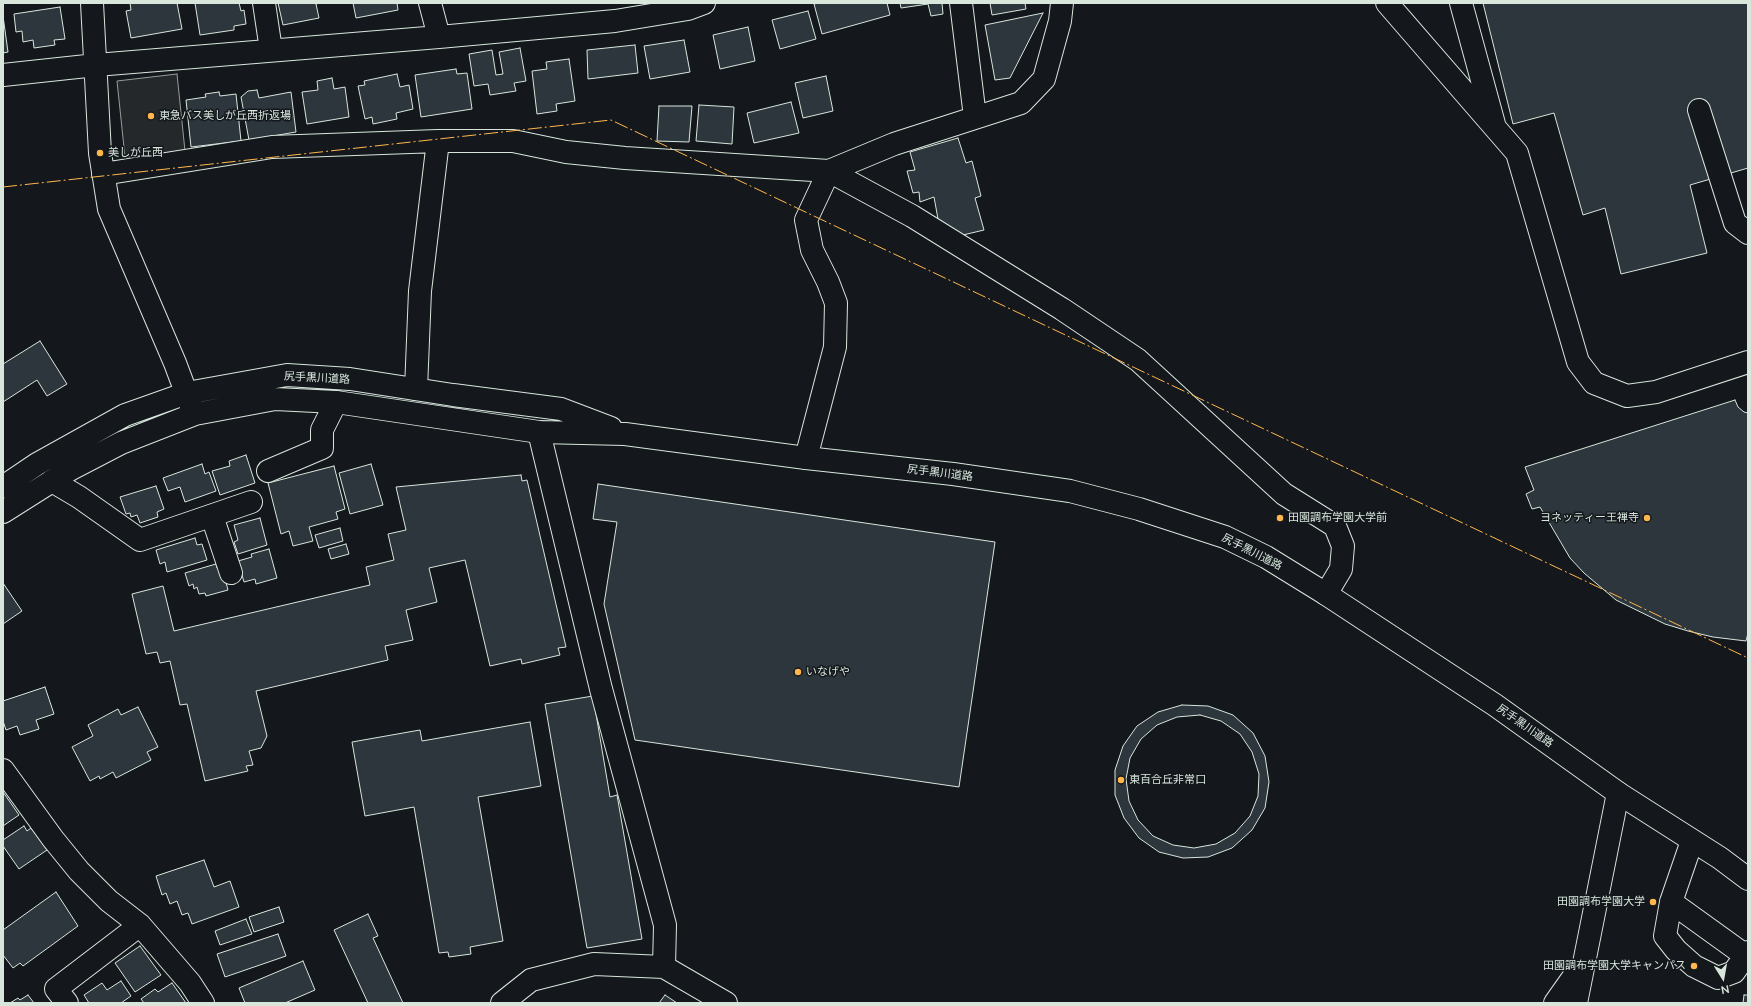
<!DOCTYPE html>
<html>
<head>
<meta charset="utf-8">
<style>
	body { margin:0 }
	#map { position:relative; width:1751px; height:1006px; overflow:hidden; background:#14181c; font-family:Mulish,sans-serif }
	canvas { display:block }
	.frame { position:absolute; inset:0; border:4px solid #d8e6dc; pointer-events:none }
	.north { position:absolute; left:1703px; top:958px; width:40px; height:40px; -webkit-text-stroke:3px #14181c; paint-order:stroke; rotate:169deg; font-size:11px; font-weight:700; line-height:16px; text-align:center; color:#d8e6dc }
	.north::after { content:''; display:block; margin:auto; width:14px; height:18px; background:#d8e6dc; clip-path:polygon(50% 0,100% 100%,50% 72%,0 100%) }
</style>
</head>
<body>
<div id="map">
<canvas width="1751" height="1006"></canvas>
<div class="frame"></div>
<div class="north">N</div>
</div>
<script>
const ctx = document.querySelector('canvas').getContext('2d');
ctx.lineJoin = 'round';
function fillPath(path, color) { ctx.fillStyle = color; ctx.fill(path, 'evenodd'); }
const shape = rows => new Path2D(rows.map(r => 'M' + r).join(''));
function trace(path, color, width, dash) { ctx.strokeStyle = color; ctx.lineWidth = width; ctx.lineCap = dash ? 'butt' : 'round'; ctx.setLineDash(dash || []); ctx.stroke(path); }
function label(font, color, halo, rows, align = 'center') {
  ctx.font = font + ' Mulish,"Noto Sans JP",sans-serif'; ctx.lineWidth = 3; ctx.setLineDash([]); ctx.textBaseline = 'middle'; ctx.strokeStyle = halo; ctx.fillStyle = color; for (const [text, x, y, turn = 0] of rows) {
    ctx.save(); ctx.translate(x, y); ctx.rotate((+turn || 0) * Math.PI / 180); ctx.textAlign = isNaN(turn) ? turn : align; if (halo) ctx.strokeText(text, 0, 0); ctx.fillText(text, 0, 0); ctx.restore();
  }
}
const parking = shape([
	[177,74,185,151,125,157,117,81,177,74]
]);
const building = shape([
	[130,3,177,3,182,29,131,38,126,11,131,10,130,3],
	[195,3,239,3,241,11,244,10,246,24,234,26,234,30,200,35,195,3],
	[278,3,320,3,316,4,319,18,283,25,278,3],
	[353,3,397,3,398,10,356,18,353,3],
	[819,3,887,3,890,15,822,34,814,4,819,3],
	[900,3,942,3,943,14,931,16,928,4,901,8,900,3],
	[990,3,1025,3,1026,9,992,15,990,3],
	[1483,3,1748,3,1748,168,1690,185,1707,253,1621,274,1605,208,1583,215,1554,113,1513,124,1483,3],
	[60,7,65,39,54,40,55,45,34,48,33,40,23,42,22,31,16,32,14,14,60,7],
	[808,11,816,39,780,49,772,20,808,11],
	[1043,13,1010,78,995,80,985,25,1043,13],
	[3,16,8,52,3,53,3,16],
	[748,27,755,61,720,69,713,35,748,27],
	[684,40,690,72,650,79,644,46,684,40],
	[635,45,638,73,588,79,587,50,635,45],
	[520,48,526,81,514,83,516,91,490,95,488,84,474,86,469,54,492,50,496,75,503,74,499,52,520,48],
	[569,59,575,101,556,104,557,111,537,114,532,71,547,69,546,62,569,59],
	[456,69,457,74,467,73,472,109,421,117,415,75,456,69],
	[397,74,400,87,409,85,413,109,396,113,397,119,373,124,372,117,365,119,358,86,365,85,364,81,397,74],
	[826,76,833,111,803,118,795,83,826,76],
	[332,78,334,89,345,87,349,117,307,124,302,92,318,90,317,81,332,78],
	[257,90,259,98,291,92,296,132,249,140,241,97,248,91,257,90],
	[219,92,220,96,236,94,241,141,191,147,186,100,206,97,205,94,219,92],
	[791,102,799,133,754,143,747,113,791,102],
	[699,105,734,107,732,144,696,141,699,105],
	[659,106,692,106,689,142,657,141,659,106],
	[958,138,966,163,972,161,981,196,975,198,984,230,963,235,938,219,934,197,920,202,919,192,913,193,907,171,915,170,910,152,958,138],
	[40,341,67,384,47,396,37,380,3,402,3,364,40,341],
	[1735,400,1738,407,1744,412,1748,413,1748,633,1746,641,1713,637,1688,631,1665,624,1616,600,1584,573,1570,558,1540,507,1532,509,1526,494,1534,490,1525,467,1735,400],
	[246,455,255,483,220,495,212,471,230,466,229,461,246,455],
	[202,464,205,474,209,472,216,491,185,502,180,487,168,491,163,478,202,464],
	[371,464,383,505,350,514,339,473,371,464],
	[334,466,345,509,336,512,338,519,309,527,313,541,293,546,289,531,281,534,268,483,334,466],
	[521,475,522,481,527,480,566,647,558,648,560,655,522,664,521,659,490,666,465,560,429,568,437,602,406,610,413,640,385,646,388,660,256,691,267,736,261,748,249,751,253,765,246,766,248,771,205,781,187,704,180,705,170,661,160,663,157,652,146,654,132,594,163,586,174,631,370,585,366,567,394,560,388,534,406,530,396,487,521,475],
	[598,484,995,542,959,787,635,740,604,604,617,522,593,519,598,484],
	[156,486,164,509,157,512,158,517,140,523,137,515,131,517,130,513,126,514,120,497,156,486],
	[260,518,267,545,238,554,234,542,238,540,234,525,260,518],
	[340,528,343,541,319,548,315,535,340,528],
	[195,538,197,545,202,544,207,560,167,572,165,562,160,564,156,550,195,538],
	[346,544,349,554,331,559,328,549,346,544],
	[269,549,277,578,256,584,255,579,244,582,238,561,252,557,251,554,269,549],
	[216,564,217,568,222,567,228,590,206,596,205,593,199,594,197,587,194,589,193,584,189,586,185,573,216,564],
	[3,583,22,611,3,624,3,583],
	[45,687,54,714,36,720,39,729,20,735,17,726,6,730,3,721,3,701,45,687],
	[593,696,610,797,617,795,642,939,587,948,545,704,593,696],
	[1182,705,1208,706,1233,715,1253,733,1265,756,1269,782,1265,808,1252,830,1232,848,1208,857,1183,858,1159,852,1139,838,1124,818,1115,795,1115,770,1123,746,1137,726,1158,712,1182,705],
	[1200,715,1221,721,1240,734,1252,752,1259,774,1258,796,1250,816,1235,833,1216,844,1194,848,1173,845,1153,836,1138,820,1129,801,1126,779,1130,758,1141,739,1157,725,1177,717,1200,715],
	[138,707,158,747,147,752,151,760,116,778,113,772,100,779,99,776,90,781,72,747,93,736,88,725,118,709,121,715,138,707],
	[530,722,541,786,478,797,503,941,470,947,471,954,449,957,448,952,439,953,414,807,365,816,352,742,420,730,422,741,530,722],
	[3,792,19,815,3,826,3,792],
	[24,826,27,831,31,828,47,850,19,869,3,846,3,840,24,826],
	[204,860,214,887,230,881,239,907,192,924,188,913,182,915,177,901,170,904,166,893,162,895,156,876,204,860],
	[56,892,78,926,23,966,20,963,13,968,3,955,3,930,56,892],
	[279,907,284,922,254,932,249,917,279,907],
	[368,914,378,936,373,938,403,1003,368,1003,334,930,368,914],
	[246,919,252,934,220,945,215,931,246,919],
	[278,934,286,956,225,977,217,954,278,934],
	[140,946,161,975,135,992,115,963,140,946],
	[303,961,315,990,285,1003,245,1003,239,988,303,961],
	[121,981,131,996,121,1003,89,1003,84,995,102,983,107,990,121,981],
	[172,983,186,1003,144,1003,141,999,155,989,158,992,172,983],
	[28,995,34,1003,10,1003,18,998,20,1000,28,995],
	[665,995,677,1003,659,1003,665,995],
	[1744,995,1748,995,1748,1003,1743,1003,1744,995]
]);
const minor = shape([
	[92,3,100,153,109,209,175,363,193,411],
	[264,3,271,50],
	[430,3,439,37],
	[961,3,975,117],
	[1387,3,1517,153,1578,362,1594,383,1627,396,1656,392,1748,362],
	[1461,3,1494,124],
	[3,75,96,65,439,37,615,21,688,9,704,3],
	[1699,110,1735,223,1748,233],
	[103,174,272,147,438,141,513,141,566,152,625,158,829,171,912,216,1062,309,1138,360,1284,494,1335,526,1343,546,1341,569,1326,594],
	[416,389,420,291,438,141],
	[539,432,601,689,665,925,664,967],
	[806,458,835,347,836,303,828,282,812,250,806,220,829,171,894,144,1021,103,1044,79,1060,21,1062,3],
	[268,471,322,448,322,430,336,402],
	[52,481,79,497,140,540,251,502],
	[212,516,231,573],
	[3,770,53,839,79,871,109,901,140,925,190,983,203,1003],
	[1692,841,1671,902,1665,936,1676,950,1694,966,1718,978,1734,972,1748,952],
	[1671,902,1746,956],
	[67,1003,56,989,140,925],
	[502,1003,531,980,594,964,664,967,726,1003],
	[1555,1003,1579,969],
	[1576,1003,1618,793]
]);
const major = shape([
	[3,487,37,464,125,415,187,393,287,375,350,379,453,395,561,409,611,428],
	[3,512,71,469,121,443,195,414,275,399,336,402,539,432,625,434,806,458,953,474,1070,491,1139,509,1225,537,1266,557,1326,594,1495,705,1618,793,1720,858,1748,879]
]);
const power = shape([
	[3,187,611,120,1748,658]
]);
const markers = [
	[151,116,4,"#ffb74d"],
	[100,153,4,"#ffb74d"],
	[1280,518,4,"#ffb74d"],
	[1647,518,4,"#ffb74d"],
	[798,672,4,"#ffb74d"],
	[1121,780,4,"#ffb74d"],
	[1653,902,4,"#ffb74d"],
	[1694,966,4,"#ffb74d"]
];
const poiNames = [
	["東急バス美しが丘西折返場",159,116],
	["美しが丘西",108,153],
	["田園調布学園大学前",1288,518],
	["ヨネッティー王禅寺",1639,518,"right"],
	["いなげや",806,672],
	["東百合丘非常口",1129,780],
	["田園調布学園大学",1645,902,"right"],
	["田園調布学園大学キャンパス",1686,966,"right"]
];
const streetNames = [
	["尻手黒川道路",317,378,3],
	["尻手黒川道路",940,473,7],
	["尻手黒川道路",1252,552,27],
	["尻手黒川道路",1525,726,35]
];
fillPath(parking, '#24282b');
trace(parking, '#939e99', 1);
fillPath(building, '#2c363c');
trace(building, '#d8e6dc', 1);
trace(minor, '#d8e6dc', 24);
trace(major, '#d8e6dc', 24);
trace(minor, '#14181c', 22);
trace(major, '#14181c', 22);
trace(power, '#ffb74d', 1, [14, 3, 2, 3]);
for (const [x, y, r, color] of markers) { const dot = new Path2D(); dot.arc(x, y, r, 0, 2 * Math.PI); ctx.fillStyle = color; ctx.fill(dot); trace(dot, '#14181c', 1.5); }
label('11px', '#d8e6dc', '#14181c', poiNames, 'left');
label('11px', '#d8e6dc', '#14181c', streetNames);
</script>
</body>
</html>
